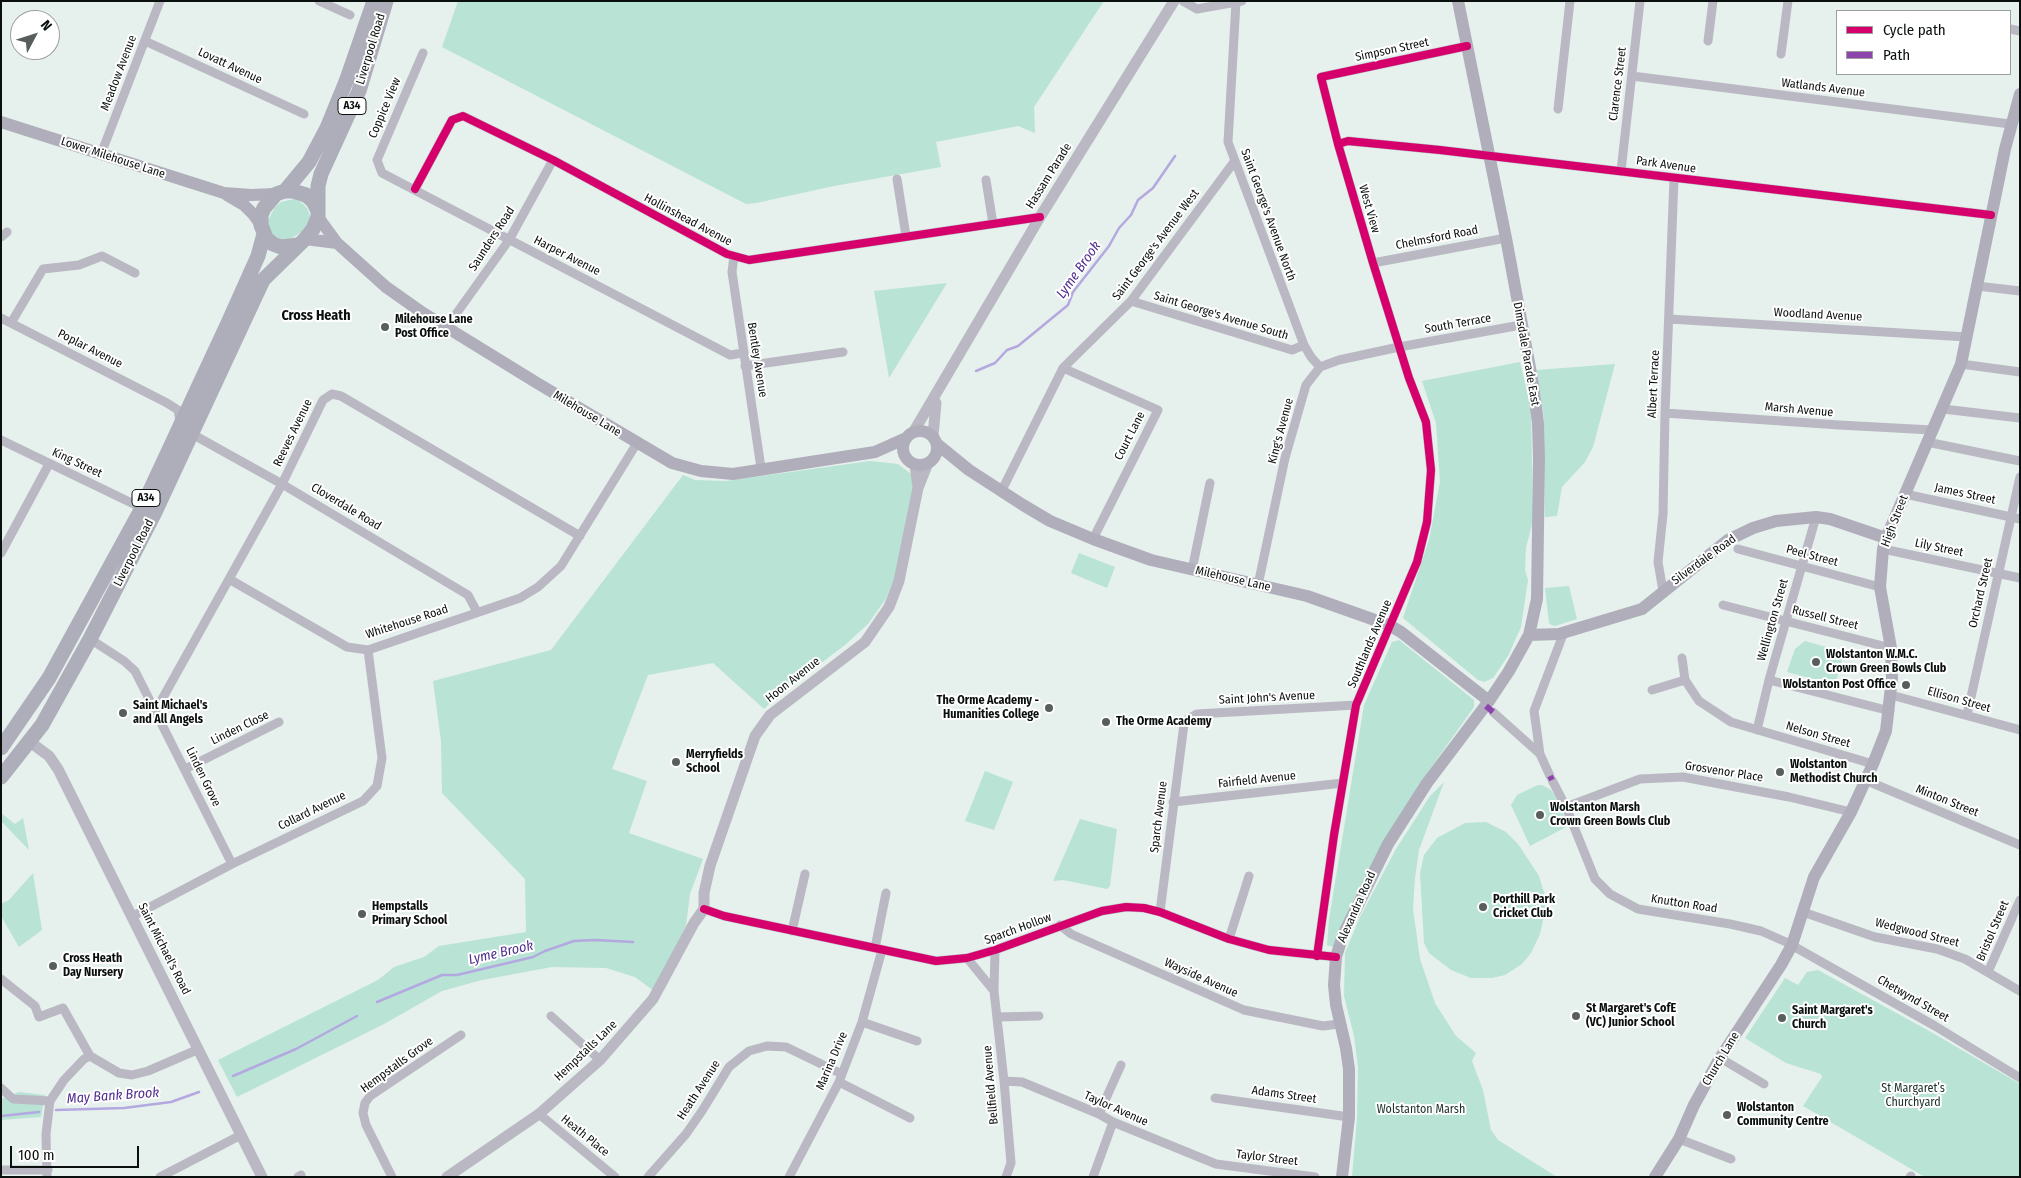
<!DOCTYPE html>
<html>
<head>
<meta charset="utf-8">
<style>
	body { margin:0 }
	#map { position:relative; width:2021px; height:1178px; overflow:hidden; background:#e6f0ec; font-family:"Fira Sans Condensed",sans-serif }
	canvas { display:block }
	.frame { position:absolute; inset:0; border:2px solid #0a100e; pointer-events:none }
	.legend { position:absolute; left:1836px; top:10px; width:175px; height:65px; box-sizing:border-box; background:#fff; border:1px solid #9d9f9f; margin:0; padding:6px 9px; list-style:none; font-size:15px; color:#0a100e }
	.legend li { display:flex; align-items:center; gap:10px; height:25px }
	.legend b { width:25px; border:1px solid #9d9f9f }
	.north { position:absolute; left:10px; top:10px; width:50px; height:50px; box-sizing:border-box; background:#fff; border:1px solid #9d9f9f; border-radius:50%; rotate:50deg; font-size:14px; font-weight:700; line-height:20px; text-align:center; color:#0a100e }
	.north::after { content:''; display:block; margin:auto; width:18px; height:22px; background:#575e5c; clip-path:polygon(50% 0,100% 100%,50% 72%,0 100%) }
	.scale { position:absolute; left:10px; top:1146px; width:129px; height:22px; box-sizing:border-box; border:2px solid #0a100e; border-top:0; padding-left:6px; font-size:15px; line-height:18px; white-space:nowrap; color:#0a100e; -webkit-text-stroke:4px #fff; paint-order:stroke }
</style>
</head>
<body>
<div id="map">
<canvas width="2021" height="1178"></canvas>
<div class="frame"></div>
<ul class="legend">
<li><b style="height:6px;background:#d6006c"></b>Cycle path</li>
<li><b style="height:6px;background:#8e44ad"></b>Path</li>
</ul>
<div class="north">N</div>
<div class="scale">100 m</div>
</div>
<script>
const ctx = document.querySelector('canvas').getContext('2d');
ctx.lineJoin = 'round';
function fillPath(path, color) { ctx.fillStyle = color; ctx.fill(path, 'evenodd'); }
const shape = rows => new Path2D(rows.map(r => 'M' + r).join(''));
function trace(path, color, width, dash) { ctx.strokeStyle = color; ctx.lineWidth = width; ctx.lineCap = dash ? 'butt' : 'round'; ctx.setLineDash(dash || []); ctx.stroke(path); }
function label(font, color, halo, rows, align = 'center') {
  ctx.font = font + ' "Fira Sans Condensed",sans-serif'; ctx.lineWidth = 4; ctx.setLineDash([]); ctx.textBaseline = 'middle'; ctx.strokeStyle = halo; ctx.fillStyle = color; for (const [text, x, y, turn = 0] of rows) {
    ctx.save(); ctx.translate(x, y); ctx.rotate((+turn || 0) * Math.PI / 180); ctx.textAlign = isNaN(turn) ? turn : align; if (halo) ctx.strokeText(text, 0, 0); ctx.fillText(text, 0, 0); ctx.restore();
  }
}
const green = shape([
	[458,1,1104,1,1034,107,1035,133,1018,126,936,142,941,167,834,186,756,203,746,204,442,47],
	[294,199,301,202,307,208,310,216,307,224,301,232,292,238,283,240,276,237,270,231,267,222,275,207,281,202],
	[947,283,889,378,874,291],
	[1520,362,1531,408,1533,520,1526,548,1525,570,1528,580,1521,627,1508,656,1493,678,1484,682,1478,680,1403,618,1429,540,1440,482,1436,423,1422,381],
	[1615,364,1593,447,1585,462,1562,487,1557,516,1545,517,1544,419,1537,370],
	[870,461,898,464,911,474,915,487,897,572,885,600,868,624,845,645,775,698,764,709,713,663,648,675,612,769,647,781,629,833,703,859,690,894,686,926,654,991,635,977,606,968,552,967,482,980,442,991,384,1024,237,1097,218,1060,378,980,394,967,424,957,439,946,526,932,525,879,442,793,441,741,433,681,551,650,683,475,695,480,726,481],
	[1079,553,1115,567,1107,588,1071,573],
	[1569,586,1577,619,1555,626,1551,625,1549,623,1545,588],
	[1399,640,1474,700,1474,707,1418,786,1354,898,1333,947,1327,945,1329,920,1364,705,1392,642],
	[1805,641,1844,652,1835,685,1787,672,1795,649],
	[985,771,1013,782,994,830,965,821],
	[1444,782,1419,850,1415,878,1413,909,1420,959,1435,1003,1456,1036,1476,1053,1472,1061,1483,1090,1491,1130,1498,1140,1557,1177,1352,1177,1357,1119,1358,1067,1354,1036,1344,996,1345,953,1360,917,1396,849,1430,796],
	[1538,785,1542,785,1551,790,1556,797,1568,826,1530,846,1511,805,1517,795],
	[1,813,15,824,23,818,29,850,1,821],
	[1080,819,1117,829,1110,886,1107,889,1063,880,1053,881],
	[1486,822,1506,832,1518,844,1539,876,1546,899,1544,916,1540,934,1531,953,1522,964,1505,975,1492,978,1471,978,1451,970,1429,953,1424,943,1420,873,1424,855,1437,838,1465,823],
	[33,873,42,930,19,947,1,916,1,904,9,900],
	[1818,970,1931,1032,2020,1084,2020,1177,1925,1177,1803,1106,1822,1077,1821,1074,1786,1063,1745,1038,1785,978,1798,985,1807,972],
	[19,1092,45,1095,41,1117,1,1120,1,1099]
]);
const stream = shape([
	[976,371,995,363,1007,350,1018,346,1068,305,1073,292,1109,246,1119,228,1131,215,1138,200,1153,188,1175,156],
	[377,1002,442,975,457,975,533,957,545,951,574,941,595,940,633,942],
	[233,1076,296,1049,357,1016],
	[56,1110,124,1108,171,1102,199,1092],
	[1,1116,39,1112]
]);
const minor = shape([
	[319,1,350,15],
	[1183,1,1197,9,1242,1],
	[1236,2,1228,142,1304,345,1311,357,1320,367],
	[2010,29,2020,31],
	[145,41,304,114],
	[1708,41,1713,1],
	[423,53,377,160,382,173,730,355,743,353],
	[1781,54,1788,1],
	[1632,76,2010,124],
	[1558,109,1570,1],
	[1338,144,1348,141,1440,150,1991,215],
	[101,154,160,1],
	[1621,171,1640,1],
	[897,179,906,236],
	[986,180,993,224],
	[415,189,452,120,463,116,553,160,727,254,749,260,1040,217],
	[1,237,7,232],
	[734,256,732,272,761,468],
	[1373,263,1506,238],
	[1977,286,2020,291],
	[1131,301,1292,350,1304,345],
	[1,318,167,403,178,410,180,422],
	[1669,319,1967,337],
	[11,323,43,269,79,265,102,256,135,273],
	[446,328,509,240,553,160],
	[1961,364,2020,372],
	[745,366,843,352],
	[1063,368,1158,410,1093,539],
	[1943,409,2020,418],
	[1665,413,1839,425,1932,430],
	[192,434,282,484,468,595,477,612],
	[1,440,142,508],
	[1927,442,2020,461],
	[1001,492,1063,368,1131,301,1234,162],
	[1905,494,2020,519],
	[1738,549,1880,587],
	[1883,549,2020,578],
	[1,553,49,464],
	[1192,570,1210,483],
	[229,579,347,647,368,650,520,598,538,587,561,566,637,443],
	[1258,585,1285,458,1306,385,1320,367,1339,360,1399,347,1521,325],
	[1663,591,1658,562,1663,514,1665,413,1674,178],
	[1723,605,1891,648],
	[90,639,124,661,135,671,232,864],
	[1682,658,1685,680,1699,701,1731,722,1873,764],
	[1769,680,1890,711],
	[1652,690,1685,680],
	[1891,695,2020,730],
	[156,710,282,484,323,400,332,394,341,396,580,536],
	[1493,712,1540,754],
	[1967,715,2020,477],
	[1757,730,1769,680,1816,517],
	[185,769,279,722],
	[1550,776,1540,754,1534,711,1564,632],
	[1552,780,1566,807,1595,879,1610,894,1638,909,1730,924,1761,931,1786,942,1935,1026,2020,1078],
	[1865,780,2020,845],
	[1173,802,1343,783],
	[1566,807,1640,779,1683,777,1789,797,1851,812],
	[704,909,724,916,936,961,967,958,995,950,1102,911,1126,907,1144,908,1160,912,1229,939,1269,950,1336,957],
	[1160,912,1184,724,1188,719,1197,714,1356,705],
	[1803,912,1875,937,1937,949,1965,959,2020,991],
	[133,916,232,864,363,801,377,786,382,758,368,650],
	[1060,925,1071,934,1244,1010,1323,1026,1339,1024],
	[792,931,805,874],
	[1229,939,1249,876],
	[875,948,886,893],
	[995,950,994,991,1004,1081,1011,1163,1006,1177],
	[1317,956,1334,835,1356,705,1417,562,1427,522,1431,470,1426,422,1409,378,1373,263,1338,144,1321,77,1467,46],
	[967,958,994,991],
	[1988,972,2020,900],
	[1,979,35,1006,39,1017,63,1008,90,1056,119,1073,132,1075,148,1071,199,1049],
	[551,1016,600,1060],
	[998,1017,1039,1016],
	[862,1022,917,1041],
	[1720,1058,1764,1084],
	[1004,1081,1022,1082,1099,1114,1113,1122,1216,1164,1315,1177],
	[839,1082,910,1118],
	[1,1088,13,1099,50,1101],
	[1215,1098,1349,1117],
	[539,1114,615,1177],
	[1099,1114,1121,1065],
	[1679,1139,1731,1159],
	[1,1170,48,1170],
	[47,1177,46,1134,50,1101,64,1080,84,1059,90,1056],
	[160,1177,241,1135],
	[298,1177,301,1175],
	[392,1177,366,1125,363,1113,365,1103,370,1096,461,1035],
	[648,1177,686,1134,702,1111,729,1067,749,1051,767,1046,786,1047,842,1074],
	[789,1177,839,1082,862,1022,882,950],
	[1093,1177,1113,1122],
	[1910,1177,1911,1176]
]);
const tertiary = shape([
	[914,431,1040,217,1174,1],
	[933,436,936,403],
	[915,465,918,487],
	[30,742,49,756,58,769,262,1177],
	[447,1177,539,1114,600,1060,653,999,694,923,704,909,704,893,710,866,755,736,770,715,865,642,889,607,899,581,918,488,928,463]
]);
const secondary = shape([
	[1,122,224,193,251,195,276,194],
	[227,195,244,205,253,214,261,225],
	[318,217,337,243,386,287,420,311,537,383,672,463,701,471,733,474,875,452,904,439],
	[305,239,337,243],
	'903 448a17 17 0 1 1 34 0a17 17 0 1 1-34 0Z',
	[937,444,969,470,1023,505,1050,521,1093,539,1151,560,1307,596,1389,625,1401,632,1489,701],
	[1529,635,1559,634,1642,609,1728,540,1753,528,1776,521,1816,517,1830,519,1886,538],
	[1342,1177,1349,1117,1349,1069,1346,1048,1336,1005,1334,985,1336,957,1343,935,1388,844,1427,783,1489,701,1509,671,1529,635,1537,599,1539,458,1538,423,1533,384,1506,238,1458,1],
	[1655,1177,1679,1139,1694,1105,1720,1058,1781,965,1792,945,1814,877,1851,812,1873,764,1886,731,1892,678,1891,648,1880,587,1883,549,1886,538,1961,364,2005,149,2020,94]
]);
const trunk = shape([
	[285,191,309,162,327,128,347,79,374,1],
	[298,245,281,247,273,244,266,238,261,225,261,215,264,208,276,194,285,191,293,191,306,195,313,201,317,209],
	[1,748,49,678,142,508,229,321,258,256,264,234],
	[1,777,42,725,90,639,155,512,263,280,305,239,313,229,318,217,318,186,321,174,359,91,386,1]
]);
const quiet = shape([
	[1486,706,1493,712],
	[1550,776,1552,780]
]);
const cycleway = shape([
	[1338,144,1348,141,1440,150,1991,215],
	[415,189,452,120,463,116,553,160,727,254,749,260,1040,217],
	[704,909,724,916,936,961,967,958,995,950,1102,911,1126,907,1144,908,1160,912,1229,939,1269,950,1336,957],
	[1317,956,1334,835,1356,705,1417,562,1427,522,1431,470,1426,422,1409,378,1373,263,1338,144,1321,77,1467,46]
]);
const markers = [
	[385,327,5,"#575e5c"],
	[1816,662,5,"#575e5c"],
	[1906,685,5,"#575e5c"],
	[1049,708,5,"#575e5c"],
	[123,713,5,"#575e5c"],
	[1106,722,5,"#575e5c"],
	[676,762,5,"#575e5c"],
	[1780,772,5,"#575e5c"],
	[1540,815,5,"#575e5c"],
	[1483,907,5,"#575e5c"],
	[362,914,5,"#575e5c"],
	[53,966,5,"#575e5c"],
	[1576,1016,5,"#575e5c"],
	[1782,1018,5,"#575e5c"],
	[1727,1115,5,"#575e5c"]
];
const shields = [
	[352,106,28],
	[146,498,28]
];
const shieldNames = [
	["A34",352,106],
	["A34",146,498]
];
const streetNames = [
	["Liverpool Road",371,49,-73],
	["Simpson Street",1392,50,-12],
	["Lovatt Avenue",230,66,25],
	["Meadow Avenue",119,73,-69],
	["Clarence Street",1618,84,-83],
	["Watlands Avenue",1823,88,7],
	["Coppice View",385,108,-67],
	["Lower Milehouse Lane",113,158,18],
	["Park Avenue",1666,165,8],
	["Hassam Parade",1049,176,-58],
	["West View",1369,209,74],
	["Saint George's Avenue North",1268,215,70],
	["Hollinshead Avenue",688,220,28],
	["Chelmsford Road",1437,238,-11],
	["Saunders Road",492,239,-57],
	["Saint George's Avenue West",1156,245,-53],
	["Harper Avenue",567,256,27],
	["Woodland Avenue",1818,315,3],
	["Saint George's Avenue South",1221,316,17],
	["South Terrace",1458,324,-10],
	["Poplar Avenue",90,349,27],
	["Dimsdale Parade East",1526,354,80],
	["Bentley Avenue",757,360,81],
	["Albert Terrace",1654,384,-87],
	["Marsh Avenue",1799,410,5],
	["Milehouse Lane",587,414,31],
	["King's Avenue",1281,431,-75],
	["Reeves Avenue",293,433,-64],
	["Court Lane",1130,436,-63],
	["King Street",77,463,25],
	["James Street",1965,494,12],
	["Cloverdale Road",346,507,31],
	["High Street",1895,521,-69],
	["Lily Street",1939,548,12],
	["Liverpool Road",134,553,-63],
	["Peel Street",1812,556,15],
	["Silverdale Road",1704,560,-36],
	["Milehouse Lane",1233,579,13],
	["Orchard Street",1981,593,-77],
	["Russell Street",1825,618,14],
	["Wellington Street",1773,620,-74],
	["Whitehouse Road",407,622,-18],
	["Southlands Avenue",1370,644,-67],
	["Hoon Avenue",793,680,-38],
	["Saint John's Avenue",1267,698,-3],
	["Ellison Street",1959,700,16],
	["Linden Close",240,728,-26],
	["Nelson Street",1818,735,16],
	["Grosvenor Place",1724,772,9],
	["Linden Grove",203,777,64],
	["Fairfield Avenue",1257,780,-6],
	["Minton Street",1947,801,22],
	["Collard Avenue",312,811,-26],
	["Sparch Avenue",1159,817,-83],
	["Knutton Road",1684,904,9],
	["Alexandra Road",1357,907,-66],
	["Sparch Hollow",1018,929,-20],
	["Bristol Street",1993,931,-67],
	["Wedgwood Street",1917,933,14],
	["Saint Michael's Road",164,949,63],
	["Wayside Avenue",1201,978,24],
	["Chetwynd Street",1913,999,30],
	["Hempstalls Lane",586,1051,-44],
	["Church Lane",1721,1059,-59],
	["Marina Drive",832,1061,-67],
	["Hempstalls Grove",397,1065,-36],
	["Bellfield Avenue",991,1085,-95],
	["Heath Avenue",699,1090,-57],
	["Adams Street",1284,1095,8],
	["Taylor Avenue",1116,1109,24],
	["Heath Place",585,1136,39],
	["Taylor Street",1267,1158,7]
];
const poiNames = [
	["Milehouse Lane",395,320],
	["Post Office",395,334],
	["Wolstanton W.M.C.",1826,655],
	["Crown Green Bowls Club",1826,669],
	["Wolstanton Post Office",1896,685,"right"],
	["The Orme Academy -",1039,701,"right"],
	["Humanities College",1039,715,"right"],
	["Saint Michael's",133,706],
	["and All Angels",133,720],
	["The Orme Academy",1116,722],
	["Merryfields",686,755],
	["School",686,769],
	["Wolstanton",1790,765],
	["Methodist Church",1790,779],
	["Wolstanton Marsh",1550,808],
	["Crown Green Bowls Club",1550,822],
	["Porthill Park",1493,900],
	["Cricket Club",1493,914],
	["Hempstalls",372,907],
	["Primary School",372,921],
	["Cross Heath",63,959],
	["Day Nursery",63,973],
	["St Margaret's CofE",1586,1009],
	["(VC) Junior School",1586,1023],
	["Saint Margaret's",1792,1011],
	["Church",1792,1025],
	["Wolstanton",1737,1108],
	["Community Centre",1737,1122]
];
const parkNames = [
	["St Margaret’s",1913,1089],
	["Churchyard",1913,1103],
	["Wolstanton Marsh",1421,1110]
];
const waterNames = [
	["Lyme Brook",1079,270,-55],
	["Lyme Brook",501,953,-13],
	["May Bank Brook",113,1096,-4]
];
const neighbourhoodNames = [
	["Cross Heath",316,316]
];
fillPath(green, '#b8e3d5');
trace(stream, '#b4a8e0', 2.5);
trace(minor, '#bab9c3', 9);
trace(tertiary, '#bab9c3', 11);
trace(secondary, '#b0aebb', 12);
trace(trunk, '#aeaeba', 15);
trace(quiet, '#8e44ad', 6, [12, 6]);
trace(cycleway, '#d6006c', 8);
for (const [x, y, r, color] of markers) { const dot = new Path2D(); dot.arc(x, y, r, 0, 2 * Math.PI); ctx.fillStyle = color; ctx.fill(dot); trace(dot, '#fff', 2); }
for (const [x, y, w] of shields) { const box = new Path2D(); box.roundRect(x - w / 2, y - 8.5, w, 17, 4); ctx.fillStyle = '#fff'; ctx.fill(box); trace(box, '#0a100e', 1); }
label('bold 11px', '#0a100e', null, shieldNames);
label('12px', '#0a100e', '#fff', streetNames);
label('bold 12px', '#0a100e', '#fff', poiNames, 'left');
label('12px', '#1b3029', '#fff', parkNames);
label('italic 14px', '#502e8e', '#fff', waterNames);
label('bold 14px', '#0a100e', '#fff', neighbourhoodNames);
</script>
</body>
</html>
